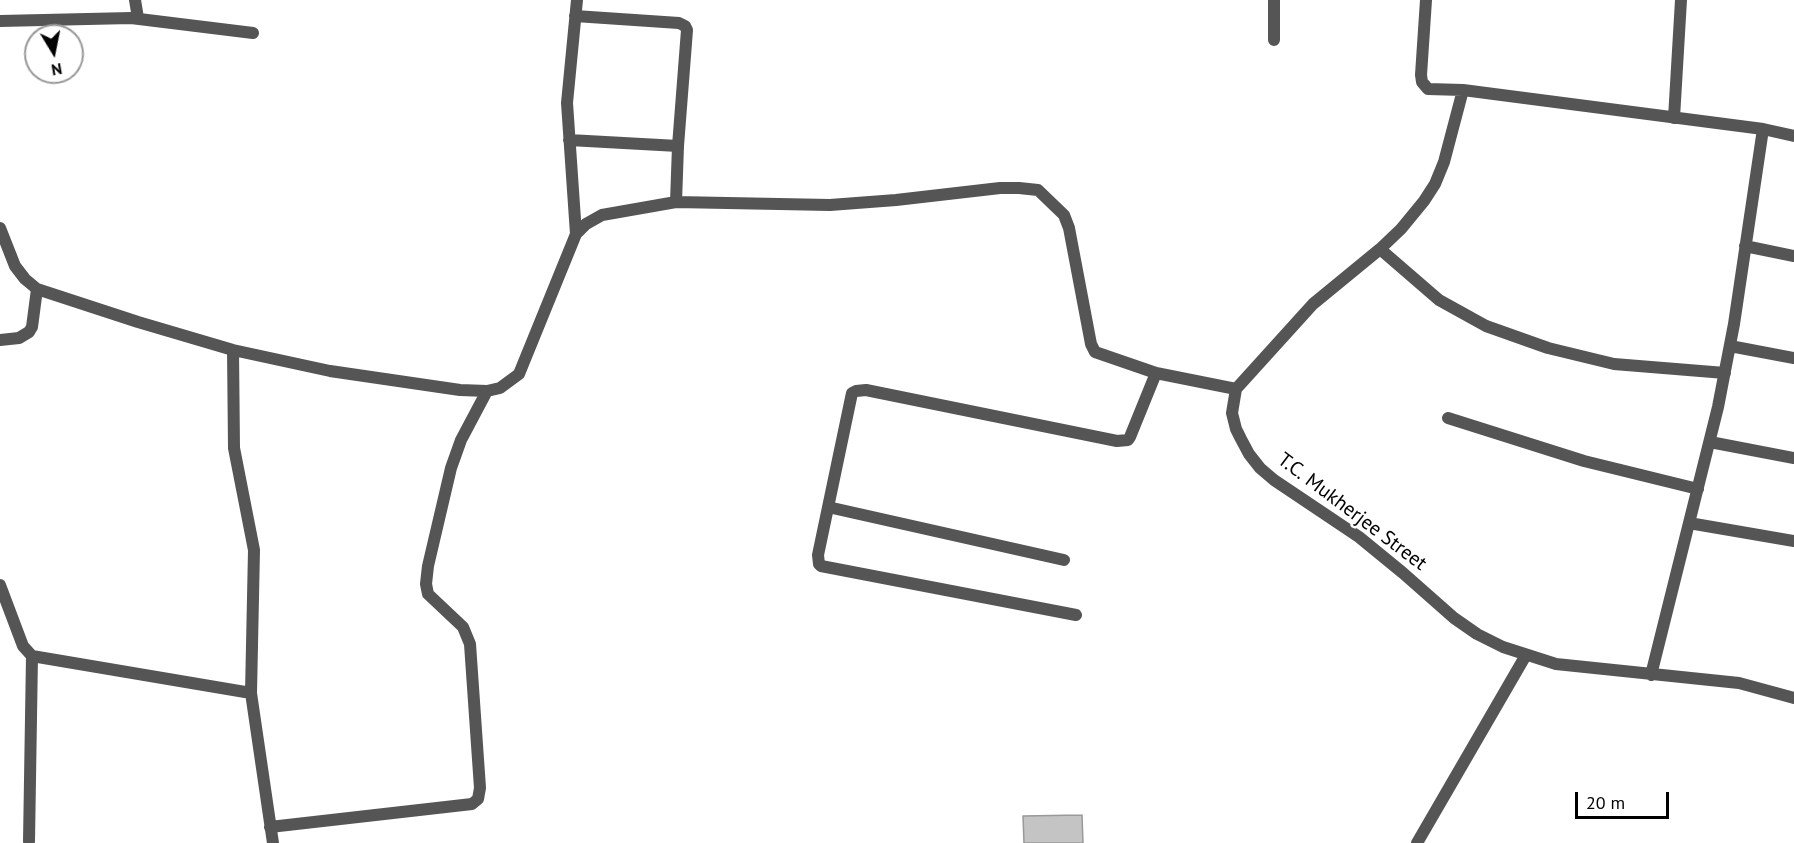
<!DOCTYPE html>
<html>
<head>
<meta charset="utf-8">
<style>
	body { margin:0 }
	#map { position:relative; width:1794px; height:843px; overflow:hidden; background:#fff; font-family:"PT Sans",sans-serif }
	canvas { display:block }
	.north { position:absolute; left:24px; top:24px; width:60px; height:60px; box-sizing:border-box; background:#fff; border:2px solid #999; border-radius:50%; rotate:170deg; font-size:16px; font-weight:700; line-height:24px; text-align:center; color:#000 }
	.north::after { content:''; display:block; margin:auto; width:21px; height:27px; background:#000; clip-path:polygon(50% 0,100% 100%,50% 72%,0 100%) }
	.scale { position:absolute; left:1575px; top:792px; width:94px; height:27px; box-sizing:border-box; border:3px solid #000; border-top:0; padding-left:8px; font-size:18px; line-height:21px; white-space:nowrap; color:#000; -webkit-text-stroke:4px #fff; paint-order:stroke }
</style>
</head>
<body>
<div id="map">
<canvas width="1794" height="843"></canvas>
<div class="north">N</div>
<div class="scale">20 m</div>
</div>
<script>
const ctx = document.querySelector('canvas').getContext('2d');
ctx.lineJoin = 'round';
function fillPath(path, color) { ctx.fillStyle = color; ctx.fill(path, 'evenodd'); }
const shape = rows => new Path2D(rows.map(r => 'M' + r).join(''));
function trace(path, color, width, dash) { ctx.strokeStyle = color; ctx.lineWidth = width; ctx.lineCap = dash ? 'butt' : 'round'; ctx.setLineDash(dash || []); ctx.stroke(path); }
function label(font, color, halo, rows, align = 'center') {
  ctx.font = font + ' "PT Sans",sans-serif'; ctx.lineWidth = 5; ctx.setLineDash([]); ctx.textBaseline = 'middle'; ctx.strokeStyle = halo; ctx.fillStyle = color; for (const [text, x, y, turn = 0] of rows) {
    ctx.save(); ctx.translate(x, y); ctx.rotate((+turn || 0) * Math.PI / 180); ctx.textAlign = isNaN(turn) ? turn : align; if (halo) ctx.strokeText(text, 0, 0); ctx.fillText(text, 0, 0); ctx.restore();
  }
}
const building = shape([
	[1082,815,1083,843,1024,843,1023,816,1082,815]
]);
const street = shape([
	[135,0,138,18],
	[1274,0,1274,40],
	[1426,0,1421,75,1422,82,1428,89,1463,90,1763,129,1794,136],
	[0,21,131,18,253,33],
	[1463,90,1444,162,1435,184,1424,201,1401,229,1380,249,1313,304,1236,389,1232,413,1236,429,1241,439,1249,454,1260,468,1274,480,1359,537,1403,573,1454,618,1477,634,1503,647,1556,664,1739,683,1794,698],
	[1674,118,1681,0],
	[569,140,678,146],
	[676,202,830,205,896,200,1000,188,1019,188,1038,190,1064,215,1069,228,1091,344,1095,352,1156,373,1236,389],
	[0,228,15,266,25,279,37,289,138,322,233,350,330,371,460,390,487,391,500,388,519,374,576,234,586,224,602,215,676,202,678,146,687,30,685,26,679,23,575,16],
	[576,234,567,103,577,0],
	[1745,246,1794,256],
	[1380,249,1439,300,1486,326,1548,348,1614,364,1725,373],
	[0,340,19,338,29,332,32,327,37,289],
	[1730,346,1794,358],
	[233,350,234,448,254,550,251,693,273,843],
	[1448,418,1584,461,1698,489],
	[1710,442,1794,458],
	[828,507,1064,560],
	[1689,523,1794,541],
	[0,585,23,646,32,656,251,693],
	[1076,615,821,566,819,564,818,555,852,393,856,391,866,390,1117,441,1128,440,1130,437,1156,373],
	[1651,675,1718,407,1734,324,1763,129],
	[270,827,472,804,478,799,480,788,470,644,463,627,428,594,426,584,428,566,451,468,461,440,487,391],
	[29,841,32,656],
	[1417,843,1526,655]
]);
const streetNames = [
	["T.C. Mukherjee Street",1352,512,37]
];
fillPath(building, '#c4c4c4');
trace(building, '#999', 1.5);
trace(street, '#555', 12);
label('20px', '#000', '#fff', streetNames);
</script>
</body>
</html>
